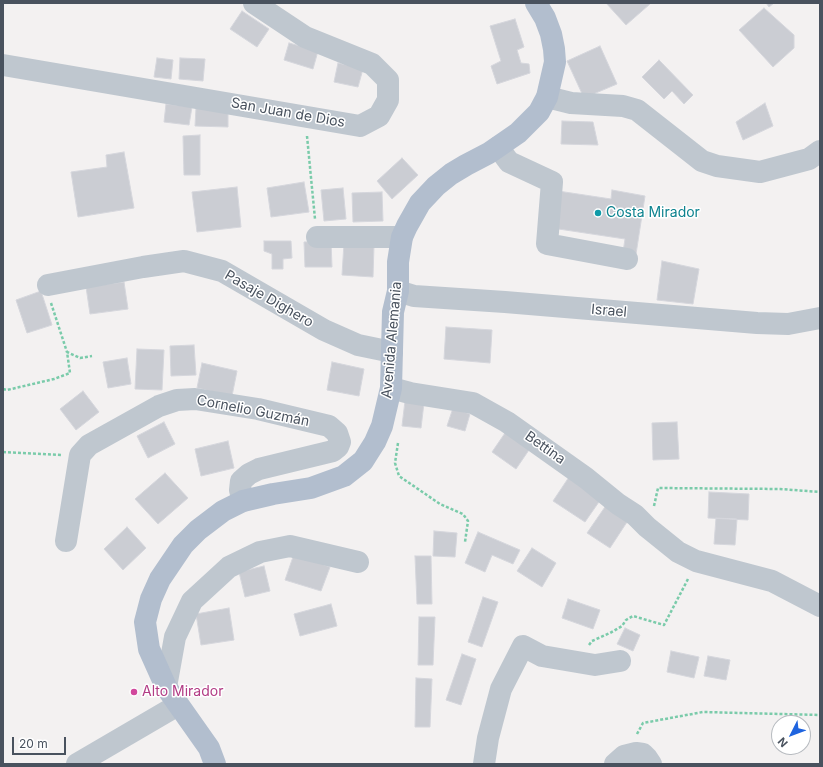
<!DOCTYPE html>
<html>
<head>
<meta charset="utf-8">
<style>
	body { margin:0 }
	#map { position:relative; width:823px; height:767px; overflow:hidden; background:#f3f1f1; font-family:Inter,sans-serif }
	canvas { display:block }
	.frame { position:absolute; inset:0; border:4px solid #49525e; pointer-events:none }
	.north { position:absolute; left:771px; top:715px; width:40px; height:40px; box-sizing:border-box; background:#fff; border:1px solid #b6babf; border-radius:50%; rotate:228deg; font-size:11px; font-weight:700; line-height:16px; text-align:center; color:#49525e }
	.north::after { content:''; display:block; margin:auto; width:14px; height:18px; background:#1f64df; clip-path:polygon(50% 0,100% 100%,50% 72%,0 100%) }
	.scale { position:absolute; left:12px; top:737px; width:54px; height:18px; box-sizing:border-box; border:2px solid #49525e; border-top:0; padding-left:5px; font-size:12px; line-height:14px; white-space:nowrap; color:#49525e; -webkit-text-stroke:3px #fff; paint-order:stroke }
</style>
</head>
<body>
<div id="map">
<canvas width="823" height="767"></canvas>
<div class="frame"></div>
<div class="north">N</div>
<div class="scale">20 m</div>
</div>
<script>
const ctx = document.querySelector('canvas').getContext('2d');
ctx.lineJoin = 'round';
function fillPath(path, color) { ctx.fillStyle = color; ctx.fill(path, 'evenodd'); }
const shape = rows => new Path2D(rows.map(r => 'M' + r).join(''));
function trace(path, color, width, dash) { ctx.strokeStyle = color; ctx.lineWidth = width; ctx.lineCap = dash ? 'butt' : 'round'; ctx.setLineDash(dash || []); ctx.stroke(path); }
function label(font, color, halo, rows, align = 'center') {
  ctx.font = font + ' Inter,sans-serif'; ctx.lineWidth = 3; ctx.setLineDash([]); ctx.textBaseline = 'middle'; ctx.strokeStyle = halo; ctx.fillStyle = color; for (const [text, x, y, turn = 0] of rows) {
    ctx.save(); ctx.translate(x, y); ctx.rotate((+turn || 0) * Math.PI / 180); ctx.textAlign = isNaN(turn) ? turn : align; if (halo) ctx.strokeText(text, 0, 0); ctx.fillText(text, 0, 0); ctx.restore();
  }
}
const building = shape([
	[606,3,649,3,650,4,626,25,606,3],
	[766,3,774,3,769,7,766,3],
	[764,8,794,35,794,48,773,67,739,30,764,8],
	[242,11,269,29,257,47,230,29,242,11],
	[515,19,524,47,517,50,521,63,529,64,530,73,497,84,491,66,501,61,490,26,515,19],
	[289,43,318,51,313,69,284,60,289,43],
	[600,46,617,84,584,98,567,61,600,46],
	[157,58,173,60,171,79,154,77,157,58],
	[180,58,205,59,203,81,179,79,180,58],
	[659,60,693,95,684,104,672,91,664,99,642,77,659,60],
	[338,63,363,69,358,87,334,82,338,63],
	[765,103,773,126,743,140,736,122,765,103],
	[166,104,192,107,189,125,164,122,166,104],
	[196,108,228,109,228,127,195,126,196,108],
	[562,121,593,122,598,145,561,144,562,121],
	[200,135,200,175,184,175,183,136,200,135],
	[124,152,134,208,78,217,71,172,107,167,106,155,124,152],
	[402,158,418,175,392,199,377,181,402,158],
	[304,182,309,212,271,217,267,188,304,182],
	[237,187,241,227,197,232,192,192,237,187],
	[343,188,346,219,324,221,321,190,343,188],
	[612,190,645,196,636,254,623,252,625,239,552,228,558,191,611,199,612,190],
	[382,192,383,221,353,222,352,193,382,192],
	[264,241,291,241,292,258,283,259,283,269,272,269,272,254,264,251,264,241],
	[331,241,332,267,305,267,304,242,331,241],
	[344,243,374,245,373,277,342,275,344,243],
	[662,261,699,269,693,304,657,300,662,261],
	[124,282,128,309,90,314,86,287,124,282],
	[41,291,52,325,27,333,16,300,41,291],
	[446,327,492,330,490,363,444,359,446,327],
	[194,345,196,375,171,376,170,346,194,345],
	[137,349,164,350,162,390,135,389,137,349],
	[127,358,131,384,108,388,103,362,127,358],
	[332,362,364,369,359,396,327,390,332,362],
	[202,363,237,371,232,396,197,388,202,363],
	[83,391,99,412,76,430,60,409,83,391],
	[405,401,424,403,421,428,402,426,405,401],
	[453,408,470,414,465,431,447,426,453,408],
	[164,422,175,444,148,458,137,436,164,422],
	[677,422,679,459,653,460,652,423,677,422],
	[505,433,529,450,516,469,492,452,505,433],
	[228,441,234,468,201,476,195,449,228,441],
	[165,473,188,498,158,524,135,499,165,473],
	[569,477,601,499,585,522,553,501,569,477],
	[709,492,749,494,748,520,708,518,709,492],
	[607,504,629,519,610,548,587,533,607,504],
	[716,518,737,519,735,545,714,544,716,518],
	[127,527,146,548,123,570,104,549,127,527],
	[434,531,457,533,455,557,433,556,434,531],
	[478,532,520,550,513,564,492,555,485,572,465,563,478,532],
	[532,548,556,563,542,587,517,571,532,548],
	[294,554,330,567,321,591,285,580,294,554],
	[415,556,431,556,432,604,417,604,415,556],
	[264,566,270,591,245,597,239,572,264,566],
	[483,597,498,602,482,647,468,642,483,597],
	[568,599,600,610,593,629,562,618,568,599],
	[331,604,337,626,300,636,294,614,331,604],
	[229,608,234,640,201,645,196,614,229,608],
	[419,617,435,617,433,665,418,665,419,617],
	[625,628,640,635,633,651,617,644,625,628],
	[671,651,699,657,694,678,667,672,671,651],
	[462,654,476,659,461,705,446,700,462,654],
	[708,656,730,660,726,680,704,676,708,656],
	[416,678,432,679,430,727,415,727,416,678]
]);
const path = shape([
	[307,136,315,219],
	[51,303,67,352],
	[3,389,7,390,54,379,70,373,67,352,80,358,92,356],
	[398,443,395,463,399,476,440,504,463,514,468,521,465,542],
	[3,452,61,455],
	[654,506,658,488,780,489,820,492],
	[589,645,592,641,610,633,622,626,626,620,633,616,664,625,688,579],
	[637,734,643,723,703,712,820,715]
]);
const minor = shape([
	[3,65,360,126,379,116,388,100,388,80,372,64,305,37,254,3],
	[547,97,571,103,623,106,637,110,702,161,717,166,760,172,809,159,820,151],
	[498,147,509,162,552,182,547,244,627,259],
	[317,237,402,237],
	[48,285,143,267,184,261,222,271,324,330,358,345,392,352],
	[398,291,414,296,505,302,757,323,788,324,820,318],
	[391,388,410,393,473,403,507,422,586,478,618,504,635,515,647,527,678,552,696,561,772,581,820,606],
	[66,541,80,455,89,445,159,406,177,400,195,399,258,409,329,426,337,433,340,442,338,447,333,451,259,469,249,474,241,481,240,490,243,501],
	[166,687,175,637,192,601,229,567,260,552,290,546,358,562],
	[77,764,178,705],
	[484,764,488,738,501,689,523,646,542,656,595,665,620,661],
	[615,764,624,756,636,753,643,754,647,758,651,764]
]);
const major = shape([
	[215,764,209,748,166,687,149,649,145,622,151,599,160,579,183,545,198,530,223,511,243,501,273,494,311,488,344,476,363,461,375,442,382,426,391,388,393,312,398,291,398,262,402,237,407,226,420,203,436,186,451,174,466,165,489,153,518,133,539,112,547,97,555,62,554,49,551,34,545,18,536,3]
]);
const markers = [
	[598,213,4,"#0f9aa8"],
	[134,692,4,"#d1479c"]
];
const streetNames = [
	["San Juan de Dios",288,113,10],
	["Pasaje Dighero",269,299,30],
	["Israel",609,311,5],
	["Avenida Alemania",392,340,-85],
	["Cornelio Guzmán",253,411,11],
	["Bettina",545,448,35]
];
const cultureNames = [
	["Costa Mirador",606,213]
];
const hotelNames = [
	["Alto Mirador",142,692]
];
fillPath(building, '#cbcdd3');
trace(building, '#d5d6dc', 1);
trace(path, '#7acbaa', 2.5, [3, 2]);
trace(minor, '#bfc7cf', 22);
trace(major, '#b2bece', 22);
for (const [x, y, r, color] of markers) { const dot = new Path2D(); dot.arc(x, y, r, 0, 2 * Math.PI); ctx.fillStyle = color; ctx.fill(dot); trace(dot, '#fff', 1.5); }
label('14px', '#49525e', '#fff', streetNames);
label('14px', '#0d838f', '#fff', cultureNames, 'left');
label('14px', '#b23c85', '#fff', hotelNames, 'left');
</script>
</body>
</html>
